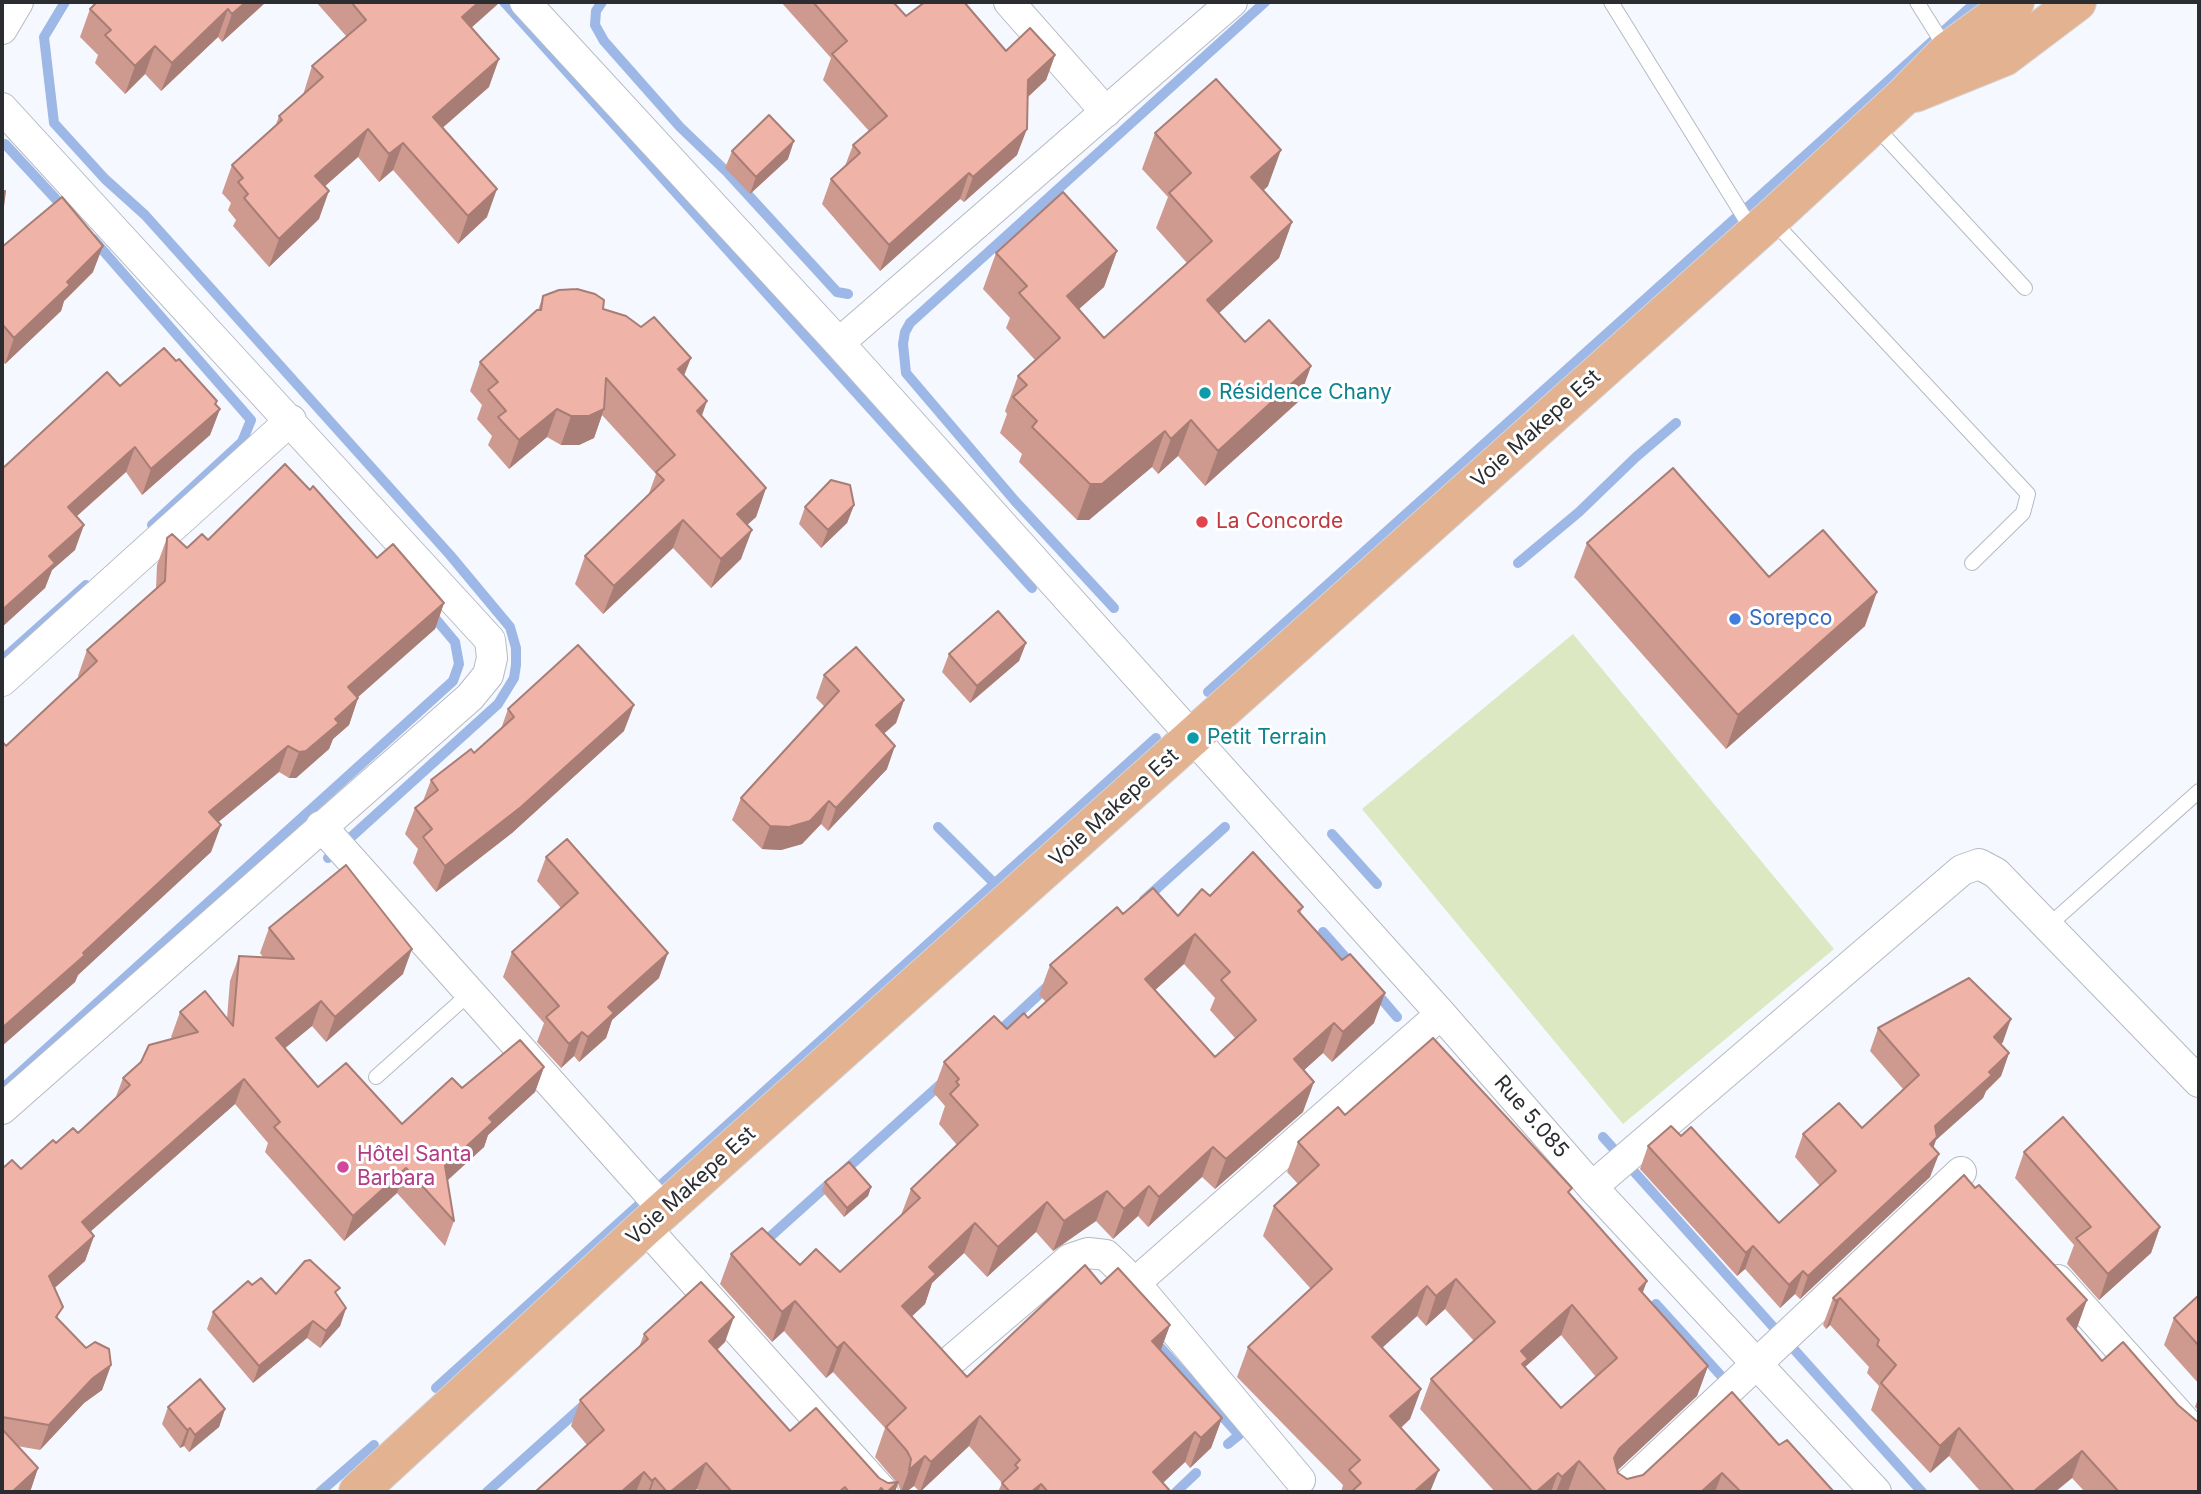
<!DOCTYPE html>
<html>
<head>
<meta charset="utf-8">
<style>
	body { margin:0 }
	#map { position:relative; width:2201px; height:1494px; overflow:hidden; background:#f5f8fe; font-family:Inter,sans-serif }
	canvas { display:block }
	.frame { position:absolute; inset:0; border:4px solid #2b2d30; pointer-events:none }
</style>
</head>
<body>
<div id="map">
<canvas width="2201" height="1494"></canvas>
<div class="frame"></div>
</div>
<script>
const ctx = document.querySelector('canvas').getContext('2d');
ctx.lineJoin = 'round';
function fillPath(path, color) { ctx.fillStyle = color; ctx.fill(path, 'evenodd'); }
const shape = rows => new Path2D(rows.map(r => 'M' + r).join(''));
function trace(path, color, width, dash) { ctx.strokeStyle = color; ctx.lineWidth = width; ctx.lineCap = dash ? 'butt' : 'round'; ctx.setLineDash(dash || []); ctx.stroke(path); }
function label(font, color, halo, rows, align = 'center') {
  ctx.font = font + ' Inter,sans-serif'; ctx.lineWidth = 6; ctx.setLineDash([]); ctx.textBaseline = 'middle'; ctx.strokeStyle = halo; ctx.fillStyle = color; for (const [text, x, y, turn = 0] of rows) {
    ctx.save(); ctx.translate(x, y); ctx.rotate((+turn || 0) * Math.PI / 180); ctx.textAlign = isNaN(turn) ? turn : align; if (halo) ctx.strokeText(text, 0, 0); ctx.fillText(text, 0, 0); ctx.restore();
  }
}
const green = shape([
	[1573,634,1834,949,1623,1124,1362,809]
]);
const stream = shape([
	[65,2,44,37,54,123,105,179,145,215,450,555,510,627,516,648,516,665,514,678,498,704,328,858],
	[504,2,1032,588],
	[602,2,596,11,595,25,604,41,680,127,728,173,837,292,848,294],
	[5,144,65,209],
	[93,239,251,420,242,442,152,525],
	[1518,563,1579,512,1636,457,1676,423],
	[1114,608,1015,501,906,373,903,344,905,332,910,323,1265,2],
	[2,660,86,585],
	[1208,692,1976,2],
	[938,827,996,885],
	[1332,834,1377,884],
	[1144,900,1225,827],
	[1323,932,1354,967],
	[1374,990,1397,1017],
	[994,1036,1049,985],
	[2,1089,453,681,459,664,455,642,429,611],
	[1603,1137,1776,1330],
	[843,1172,943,1082],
	[762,1244,831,1182],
	[1656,1304,1724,1379],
	[1791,1346,1922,1492],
	[1161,1348,1239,1435,1228,1444],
	[436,1388,1156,738],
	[320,1492,374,1445],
	[487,1492,584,1405],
	[1176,1492,1196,1473]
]);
const lane = shape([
	[1611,2,1754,233],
	[1917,2,1947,50],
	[1875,126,2025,288],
	[1772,220,2028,494,2023,513,1972,563],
	[2048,926,2199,791],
	[376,1077,470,993]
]);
const street = shape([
	[525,2,839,343,1441,1014,1592,1187,1876,1492],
	[1009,2,1106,112],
	[2,29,18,2],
	[2,108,490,640,492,658,488,675,470,697,2,1109],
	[839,343,1232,2],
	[2,681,291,420],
	[321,826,664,1210],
	[1592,1187,1962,870,1979,864,1996,873,2199,1082],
	[645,1227,883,1492],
	[2058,1280,2199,1437],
	[1135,1283,1300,1480],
	[953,1359,1070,1259,1088,1253,1106,1255,1135,1283,1441,1014],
	[1620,1492,1961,1172]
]);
const primary = shape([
	[1915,93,2004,57,2077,2],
	[358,1492,645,1227,1771,219,1903,97,1948,51,2015,2]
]);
const wall = shape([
	[97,2,266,2,222,42,218,37,161,91,145,74,125,94,95,63,98,55,80,37,90,9],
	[316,2,498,2,471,27,489,87,442,128,487,217,458,244,393,170,379,182,358,157,324,186,319,219,269,267,233,226,236,220,228,210,231,203,222,193,232,165,275,127,279,116,303,95,312,66,347,37],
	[781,2,893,2,906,16,1006,51,1055,55,1046,80,1028,97,1017,155,964,202,960,199,880,271,822,204,831,179,845,166,853,145,869,131,823,80,831,58],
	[1155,133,1268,186,1263,191,1292,222,1279,258,1219,313,1245,342,1311,366,1298,402,1205,486,1178,456,1158,474,1152,467,1089,520,1077,520,1019,462,1022,454,1000,433,1007,414,1005,411,1018,376,1035,360,1006,328,1010,318,983,289,996,253,1117,251,1104,287,1079,309,1104,338,1187,263,1156,228,1168,197,1142,169],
	[732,151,788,159,750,194,725,168],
	[2,247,93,272,64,301,61,311,5,364,2,360],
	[543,296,603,309,684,376,702,416,766,488,756,517,747,525,741,559,711,588,673,548,603,614,575,584,585,556,648,496,656,474,602,415,594,438,579,445,561,445,547,437,509,469,488,445,492,436,477,419,482,405,470,391,480,362,538,310],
	[176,361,217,401,216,405,220,409,210,435,142,495,126,472,77,516,75,550,52,570,45,588,2,627,120,386],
	[854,505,847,523,821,548,799,524,805,507],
	[167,538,187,548,208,540,377,558,444,603,435,629,357,697,358,698,349,725,333,739,329,749,296,778,289,778,279,772,218,822,221,825,211,852,78,975,75,982,2,1046,2,741,6,746,79,678,78,676,87,650,156,589,157,565],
	[1587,543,1769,577,1865,626,1726,749,1574,577],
	[1026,643,1019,661,970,703,942,672,949,654],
	[824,675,904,700,896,723,884,733,887,769,828,831,821,824,802,844,781,850,762,849,732,820,741,798,825,707,816,698],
	[508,709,624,731,512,833,436,892,413,863,418,849,405,834,415,808,423,801,431,780,474,753,501,729],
	[546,857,659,978,612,1020,606,1038,579,1062,574,1056,561,1068,537,1042,544,1023,503,977,512,952,561,908,537,881],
	[1210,896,1303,907,1300,913,1374,1023,1332,1062,1323,1053,1304,1070,1303,1112,1215,1189,1202,1177,1148,1227,1138,1216,1113,1239,1096,1221,1053,1251,1036,1232,987,1277,964,1253,932,1283,925,1304,912,1316,967,1377,1101,1284,1170,1325,1160,1351,1222,1418,1211,1448,1190,1468,1185,1462,1163,1483,1171,1492,998,1492,1002,1483,969,1446,920,1492,914,1486,906,1492,900,1492,900,1489,898,1484,895,1492,700,1492,697,1489,693,1492,535,1492,587,1445,571,1426,580,1400,639,1347,644,1334,725,1342,717,1350,790,1431,888,1483,897,1483,875,1457,885,1428,833,1372,826,1378,784,1331,772,1342,720,1284,731,1254,840,1272,901,1215,911,1189,957,1145,939,1124,945,1106,933,1092,944,1062,1028,1018,1046,1002,1039,995,1050,965,1123,914,1178,916],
	[1184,964,1215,998,1210,1010,1235,1038,1215,1057,1155,990],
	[269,928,403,974,326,1042,312,1026,285,1048,318,1087,402,1124,462,1088,544,1067,535,1092,488,1135,484,1147,447,1180,454,1221,445,1246,397,1193,344,1241,265,1152,268,1143,235,1104,91,1231,94,1236,85,1261,54,1288,58,1319,86,1348,111,1365,102,1390,84,1403,40,1450,17,1446,38,1468,30,1492,2,1492,2,1169,21,1169,56,1143,78,1133,115,1099,123,1078,173,1039,171,1037,180,1012,227,1018,230,981,239,956,263,957,260,953],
	[1878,1028,2003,1042,2001,1044,2009,1053,2001,1076,1986,1091,1983,1098,1936,1140,1933,1148,1930,1177,1800,1299,1795,1294,1780,1308,1745,1269,1737,1276,1640,1169,1648,1146,1681,1136,1779,1223,1820,1186,1795,1157,1803,1134,1862,1128,1903,1089,1870,1051],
	[1345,1115,1570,1194,1643,1293,1708,1366,1697,1396,1617,1471,1618,1473,1627,1479,1779,1445,1834,1492,1570,1492,1568,1491,1567,1492,1495,1492,1420,1409,1431,1379,1474,1341,1445,1309,1426,1326,1417,1316,1382,1348,1421,1389,1410,1419,1401,1428,1430,1492,1341,1492,1343,1485,1237,1377,1248,1347,1311,1289,1263,1236,1274,1206,1298,1184,1287,1172,1298,1142],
	[1561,1335,1596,1377,1561,1408,1525,1367],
	[2024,1152,2160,1227,2151,1253,2099,1300,2067,1264,2074,1245,2015,1178],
	[1964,1175,2077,1328,2076,1329,2199,1492,2085,1492,2072,1478,2055,1492,1981,1492,1949,1456,1930,1473,1871,1410,1879,1386,1867,1373,1869,1367,1830,1325,1826,1329,1823,1325,1833,1298],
	[825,1182,871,1187,868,1196,844,1217,822,1191],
	[252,1285,276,1294,337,1295,346,1308,340,1326,320,1348,307,1338,253,1383,207,1329,213,1312],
	[2199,1295,2199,1384,2164,1345,2174,1318],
	[2199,1396,2199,1411,2195,1407],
	[168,1407,225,1409,219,1427,189,1452,184,1446,180,1448,162,1424]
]);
const shadedWall = shape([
	[246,2,266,2,222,42,232,14],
	[479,2,498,2,498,4,452,45,462,17],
	[228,9,218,37,161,91,172,63],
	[155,46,145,74,125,94,135,66],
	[1055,55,1046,80,1019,105,1028,80],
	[499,59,489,87,423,145,433,117],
	[368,129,358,157,305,204,315,176],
	[1027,129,1017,155,964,202,973,177],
	[794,141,788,159,750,194,756,177],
	[403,143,393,170,379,182,389,154],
	[1281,150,1268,186,1238,213,1251,177],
	[969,173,960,199,880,271,889,245],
	[497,189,487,217,458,244,468,216],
	[329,191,319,219,269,267,279,239],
	[1292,222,1279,258,1194,336,1207,300],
	[103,246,93,272,64,301,61,311,5,364,14,338],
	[1117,251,1104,287,1054,331,1067,296],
	[691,358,680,386,678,369],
	[1311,366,1298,402,1205,486,1218,451],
	[217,401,212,416,220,409,210,435,142,495,151,469],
	[707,401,697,430,697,411],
	[557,409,547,437,509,469,519,440],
	[604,409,594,438,579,445,561,445,571,416],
	[1191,420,1178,456,1158,474,1171,439],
	[1165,431,1152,467,1089,520,1077,520,1090,484],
	[135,447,126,472,59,532,68,507],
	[766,488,756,517,727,543,737,514],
	[854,505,847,523,821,548,828,530],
	[683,520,673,548,603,614,614,586],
	[84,525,75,550,52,570,45,588,2,627,2,610,49,556],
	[752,530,741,559,711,588,721,559],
	[1877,592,1865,626,1726,749,1738,715],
	[444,603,435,629,339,714,348,687],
	[1026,643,1019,661,970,703,977,686],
	[358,698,349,725,333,739,329,749,296,778,289,778,299,752],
	[904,700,896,723,868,748,876,725],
	[634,705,624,731,512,833,436,892,445,866],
	[288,746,279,772,199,838,209,812],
	[895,746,887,769,828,831,836,808],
	[829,801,821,824,802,844,781,850,762,849,770,826],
	[221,825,211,852,78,975,75,982,2,1046,2,1028],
	[1195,934,1184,964,1134,1009,1145,979],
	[412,949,403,974,326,1042,335,1017],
	[668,953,659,978,612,1020,606,1038,579,1062,588,1037,608,1007],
	[1385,993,1374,1023,1332,1062,1343,1032],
	[321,1001,312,1026,267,1063,276,1038],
	[2011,1019,2003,1042,1986,1060,1994,1037],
	[1334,1023,1323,1053,1283,1089,1294,1059],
	[582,1032,574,1056,561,1068,569,1044],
	[2009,1053,2001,1076,1986,1091,1983,1098,1936,1140,1929,1160,1922,1167,1935,1126],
	[544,1067,535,1092,488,1135,484,1147,436,1191,445,1166,489,1118],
	[244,1079,235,1104,73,1247,82,1222],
	[1314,1082,1303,1112,1215,1189,1226,1159],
	[1213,1147,1202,1177,1148,1227,1159,1197],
	[1939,1154,1930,1177,1800,1299,1808,1276],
	[406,1168,397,1193,344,1241,353,1216],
	[1149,1186,1138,1216,1113,1239,1124,1209],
	[871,1187,868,1196,844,1217,847,1208],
	[1107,1191,1096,1221,1053,1251,1064,1221],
	[1047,1202,1036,1232,987,1277,998,1247],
	[975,1223,964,1253,932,1283,925,1304,891,1336,902,1306,929,1267],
	[2160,1227,2151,1253,2099,1300,2108,1274],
	[94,1236,85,1261,40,1301,49,1276],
	[1753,1246,1745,1269,1737,1276,1746,1253],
	[1803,1271,1795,1294,1780,1308,1789,1285],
	[1456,1279,1445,1309,1426,1326,1436,1296],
	[1647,1281,1636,1311,1639,1289],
	[1427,1286,1417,1316,1361,1367,1372,1337],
	[1840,1298,1830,1325,1826,1329,1836,1301],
	[2087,1300,2077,1328,2057,1346,2067,1319],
	[795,1301,784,1331,772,1342,782,1312],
	[1572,1305,1561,1335,1525,1367,1511,1394,1521,1351],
	[346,1308,340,1326,320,1348,326,1331],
	[734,1317,725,1342,700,1366,709,1341],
	[313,1321,307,1338,253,1383,259,1366],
	[1170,1325,1159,1355,1152,1341],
	[844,1342,833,1372,826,1378,837,1348],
	[111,1365,102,1390,84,1403,40,1450,49,1425,93,1378],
	[1708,1366,1697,1396,1608,1479,1614,1458,1619,1449],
	[1421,1389,1410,1419,1380,1446,1390,1416],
	[225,1409,219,1427,189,1452,195,1435],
	[980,1416,969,1446,920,1492,931,1462],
	[1222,1418,1211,1448,1190,1468,1201,1438],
	[190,1428,184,1446,180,1448,187,1430],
	[1959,1428,1949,1456,1930,1473,1940,1446],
	[1195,1432,1185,1462,1153,1492,1153,1472],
	[2082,1451,2072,1478,2055,1492,2033,1492],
	[925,1456,914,1486,906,1492,901,1492,909,1470],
	[1579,1461,1568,1491,1567,1492,1556,1492,1562,1477],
	[706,1463,697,1489,693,1492,670,1492],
	[38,1468,30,1492,12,1492],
	[1439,1470,1430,1492,1415,1492,1416,1490],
	[644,1472,636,1492,621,1492],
	[1558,1473,1551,1492,1536,1492],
	[1722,1473,1715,1492,1701,1492],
	[655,1478,650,1492,648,1492,652,1481],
	[898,1482,895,1492,887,1492],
	[1041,1484,1038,1492,1031,1492]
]);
const building = shape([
	[97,2,246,2,232,14,228,9,172,63,155,46,135,66,105,35,111,30,90,9,97,2],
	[351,2,479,2,462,17,499,59,433,117,497,189,468,216,403,143,389,154,368,129,315,176,329,191,279,239,244,198,248,194,238,182,243,178,232,165,282,120,279,116,323,77,312,66,366,20,351,2],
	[813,2,893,2,906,16,925,2,964,2,1006,51,1030,28,1055,55,1028,80,1027,129,973,177,969,173,889,245,831,179,860,153,853,145,887,116,832,54,847,41,813,2],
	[1216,79,1281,150,1251,177,1292,222,1207,300,1245,342,1269,320,1311,366,1218,451,1191,420,1171,439,1165,431,1102,484,1090,484,1032,427,1037,421,1013,397,1027,385,1018,376,1060,338,1019,293,1027,286,996,253,1063,192,1117,251,1067,296,1104,338,1212,241,1169,193,1191,173,1155,133,1216,79],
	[769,115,794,141,756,177,732,151,769,115],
	[5,191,2,214,2,192,5,191],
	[62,197,103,246,67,282,70,285,14,338,2,324,2,247,62,197],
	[577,289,595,294,604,300,603,309,626,316,641,327,654,317,691,358,678,369,707,401,697,411,766,488,737,514,752,530,721,559,683,520,614,586,585,556,664,480,656,472,675,455,606,378,604,409,589,416,571,416,557,409,519,440,498,417,506,411,488,390,498,382,480,362,537,310,541,310,543,296,559,290,577,289],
	[164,348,176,361,179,359,217,401,215,404,220,409,151,469,135,447,68,507,84,525,49,556,55,563,2,610,2,469,107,372,120,386,164,348],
	[285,464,310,490,313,486,377,558,393,544,444,603,348,687,358,698,335,719,339,723,306,751,299,752,288,746,209,812,221,825,83,953,85,955,2,1028,2,741,6,746,97,661,87,650,165,581,167,538,172,534,187,548,202,534,208,540,285,464],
	[1673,468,1769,577,1823,530,1877,592,1738,715,1587,543,1673,468],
	[831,480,850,485,854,505,828,530,805,507,831,480],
	[998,611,1026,643,977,686,949,654,998,611],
	[578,645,634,705,521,807,445,866,423,837,432,829,415,808,438,790,431,780,471,749,474,753,514,717,508,709,578,645],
	[856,647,904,700,876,725,895,746,836,808,829,801,810,821,789,827,770,826,741,798,839,691,824,675,856,647],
	[567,839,668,953,608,1007,614,1013,588,1037,582,1032,569,1044,546,1017,559,1006,512,952,578,893,546,857,567,839],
	[1253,852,1303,907,1298,911,1342,960,1350,954,1385,993,1343,1032,1334,1023,1294,1059,1314,1082,1226,1159,1213,1147,1159,1197,1149,1186,1124,1209,1107,1191,1064,1221,1047,1202,998,1247,975,1223,929,1267,936,1274,902,1306,967,1377,1085,1265,1101,1284,1118,1268,1170,1325,1152,1341,1222,1418,1201,1438,1195,1432,1153,1472,1171,1492,1048,1492,1041,1484,1031,1492,1010,1492,1002,1483,1018,1468,1015,1465,1020,1460,980,1416,931,1462,925,1456,909,1470,911,1459,907,1451,886,1427,906,1408,844,1342,837,1348,795,1301,782,1312,731,1254,762,1228,800,1265,816,1249,840,1272,920,1198,911,1189,978,1125,950,1094,959,1085,956,1082,959,1079,944,1062,994,1016,1007,1029,1024,1013,1028,1018,1067,983,1050,965,1117,907,1123,914,1153,888,1178,916,1202,889,1210,896,1253,852],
	[1195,934,1230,972,1221,980,1256,1020,1215,1057,1145,979,1195,934],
	[346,865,412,949,335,1017,321,1001,276,1038,318,1087,346,1063,402,1124,452,1078,462,1088,520,1040,544,1067,489,1118,493,1122,445,1166,454,1221,406,1168,353,1216,274,1127,280,1122,244,1079,82,1222,94,1236,49,1276,63,1307,56,1317,86,1348,95,1342,109,1349,111,1365,93,1378,49,1425,2,1417,2,1169,12,1160,21,1169,53,1140,56,1143,73,1128,78,1133,130,1085,123,1078,141,1062,149,1045,198,1032,180,1012,205,991,233,1026,239,956,294,959,269,928,346,865],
	[1969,978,2011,1019,1994,1037,2009,1053,1989,1072,1992,1075,1935,1126,1937,1137,1930,1144,1939,1154,1808,1276,1803,1271,1789,1285,1753,1246,1746,1253,1648,1146,1671,1126,1681,1136,1691,1127,1779,1223,1836,1171,1803,1134,1839,1103,1862,1128,1919,1075,1878,1028,1969,978],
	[1433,1038,1572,1188,1568,1192,1647,1281,1639,1289,1708,1366,1619,1449,1614,1458,1618,1473,1627,1479,1643,1475,1732,1392,1779,1445,1787,1440,1834,1492,1741,1492,1722,1473,1701,1492,1607,1492,1579,1461,1562,1477,1558,1473,1536,1492,1533,1492,1431,1379,1495,1322,1456,1279,1436,1296,1427,1286,1372,1337,1421,1389,1390,1416,1439,1470,1416,1490,1418,1492,1351,1492,1361,1483,1349,1470,1360,1460,1248,1347,1332,1269,1274,1206,1319,1165,1298,1142,1338,1107,1345,1115,1433,1038],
	[1572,1305,1617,1358,1561,1408,1522,1364,1528,1359,1521,1351,1572,1305],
	[2063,1117,2160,1227,2108,1274,2076,1238,2091,1227,2024,1152,2063,1117],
	[849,1162,871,1187,847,1208,825,1182,849,1162],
	[1964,1175,1975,1188,1979,1185,2087,1300,2067,1319,2102,1361,2123,1342,2178,1405,2199,1423,2199,1492,2119,1492,2082,1451,2033,1492,2015,1492,1959,1428,1940,1446,1881,1383,1896,1365,1877,1345,1879,1340,1840,1298,1836,1301,1833,1298,1964,1175],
	[310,1260,340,1288,335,1292,346,1308,326,1331,313,1321,259,1366,213,1312,248,1281,252,1285,261,1278,276,1294,305,1261,310,1260],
	[701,1282,734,1317,709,1341,790,1431,816,1408,879,1478,888,1483,898,1482,887,1492,885,1492,881,1488,878,1492,849,1492,845,1487,839,1492,732,1492,706,1463,670,1492,667,1492,655,1478,652,1481,644,1472,621,1492,535,1492,604,1430,580,1400,648,1339,644,1334,701,1282],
	[2199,1295,2199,1346,2174,1318,2199,1295],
	[200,1379,225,1409,195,1435,190,1428,187,1430,168,1407,200,1379],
	[2,1429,38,1468,12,1492,2,1492,2,1429]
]);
const markers = [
	[1205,393,7,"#0f9aa8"],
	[1202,522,7,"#e0444e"],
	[1735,619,7,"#3f7fe0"],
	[1193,738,7,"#0f9aa8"],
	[343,1167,7,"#d1479c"]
];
const cultureNames = [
	["Résidence Chany",1219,393],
	["Petit Terrain",1207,738]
];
const streetNames = [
	["Voie Makepe Est",1536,429,-42],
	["Voie Makepe Est",1114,808,-42],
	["Rue 5.085",1531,1117,49],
	["Voie Makepe Est",691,1186,-42]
];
const healthNames = [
	["La Concorde",1216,522]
];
const shopNames = [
	["Sorepco",1749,619]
];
const hotelNames = [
	["Hôtel Santa",357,1155],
	["Barbara",357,1179]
];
fillPath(green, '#dbe8c2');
trace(stream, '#9db8e7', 10);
trace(lane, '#b5bac3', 16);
trace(street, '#b5bac3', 32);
trace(primary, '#d5d5d6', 40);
trace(lane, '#fff', 14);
trace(street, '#fff', 30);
trace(primary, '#e3b291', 38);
fillPath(wall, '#ce9a90');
fillPath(shadedWall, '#a87d75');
fillPath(building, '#f0b3a7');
trace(building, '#a87d75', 2);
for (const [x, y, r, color] of markers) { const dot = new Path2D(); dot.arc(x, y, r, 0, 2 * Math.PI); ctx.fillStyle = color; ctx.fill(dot); trace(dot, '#fff', 2.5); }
label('21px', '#0d838f', '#fff', cultureNames, 'left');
label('21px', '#2b2d30', '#fff', streetNames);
label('21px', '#be3a42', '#fff', healthNames, 'left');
label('21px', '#366cbe', '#fff', shopNames, 'left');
label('21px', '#b23c85', '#fff', hotelNames, 'left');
</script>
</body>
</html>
